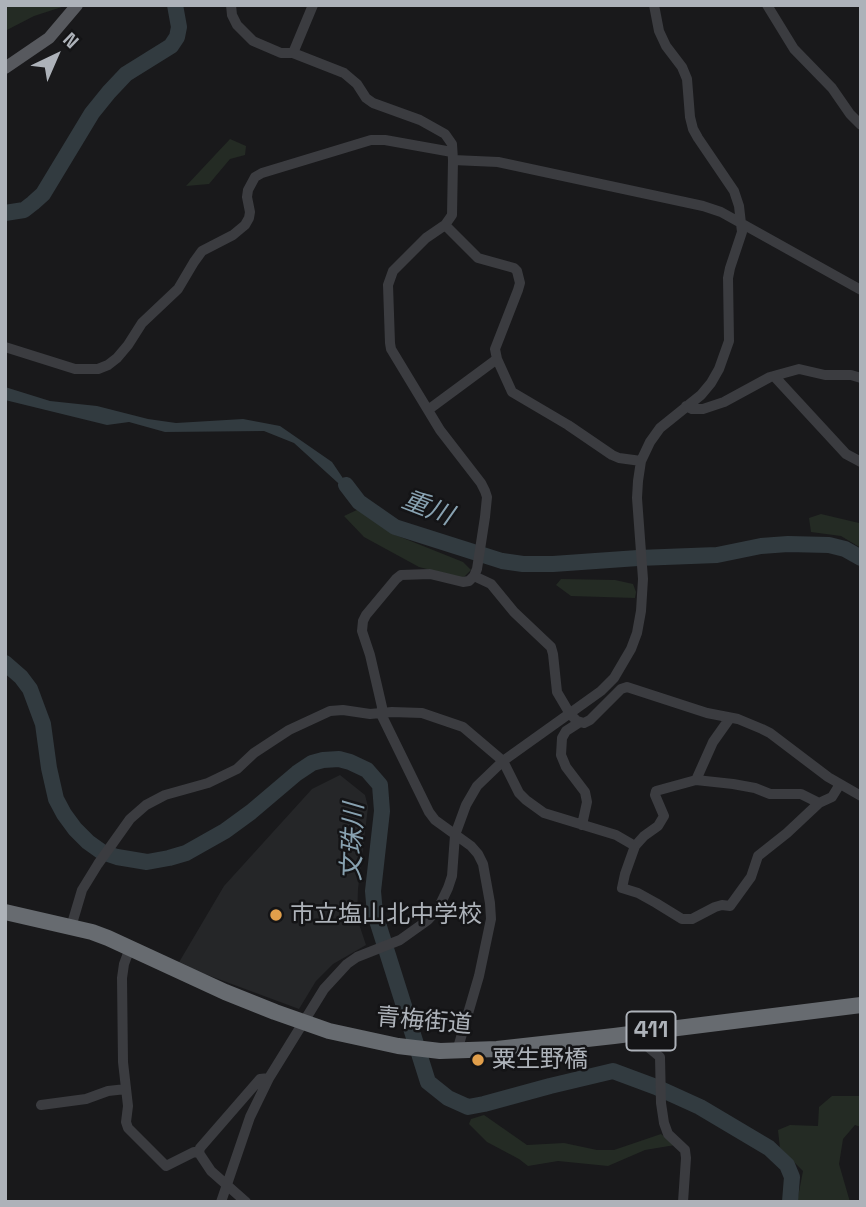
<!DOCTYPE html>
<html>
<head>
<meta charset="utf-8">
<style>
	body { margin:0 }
	#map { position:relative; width:866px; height:1207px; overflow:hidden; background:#19191b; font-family:"Space Grotesk",sans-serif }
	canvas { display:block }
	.frame { position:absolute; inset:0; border:7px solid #adb2b9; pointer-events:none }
	.north { position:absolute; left:21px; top:21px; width:70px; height:70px; -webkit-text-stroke:5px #141416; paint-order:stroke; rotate:44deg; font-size:19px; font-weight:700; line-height:28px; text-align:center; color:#adb2b9 }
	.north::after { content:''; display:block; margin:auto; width:24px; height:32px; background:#adb2b9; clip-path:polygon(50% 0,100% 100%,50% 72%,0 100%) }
</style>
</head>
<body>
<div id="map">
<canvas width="866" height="1207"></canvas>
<div class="frame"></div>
<div class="north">N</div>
</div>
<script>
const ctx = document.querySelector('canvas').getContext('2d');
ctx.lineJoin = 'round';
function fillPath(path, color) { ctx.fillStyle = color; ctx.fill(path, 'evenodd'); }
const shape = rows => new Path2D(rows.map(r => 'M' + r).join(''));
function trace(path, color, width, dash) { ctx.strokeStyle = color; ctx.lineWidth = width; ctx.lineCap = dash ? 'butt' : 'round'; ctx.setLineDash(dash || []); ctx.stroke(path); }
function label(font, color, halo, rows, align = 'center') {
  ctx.font = font + ' "Space Grotesk","Noto Sans JP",sans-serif'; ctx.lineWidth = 5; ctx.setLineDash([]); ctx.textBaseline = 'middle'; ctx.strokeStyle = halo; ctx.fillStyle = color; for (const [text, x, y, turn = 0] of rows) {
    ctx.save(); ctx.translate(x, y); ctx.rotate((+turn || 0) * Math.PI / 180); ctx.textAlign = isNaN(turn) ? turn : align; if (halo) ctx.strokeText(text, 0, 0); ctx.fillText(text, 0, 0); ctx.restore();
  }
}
const built = shape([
	[340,775,365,795,368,807,358,889,357,918,366,945,333,964,316,981,299,1009,178,964,224,886,312,789]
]);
const green = shape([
	[5,5,68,5,34,16,5,31],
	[230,139,246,146,245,155,230,159,209,184,186,186],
	[359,509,393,534,463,562,471,570,463,578,419,567,364,537,344,516],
	[821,514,859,523,861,522,861,548,841,536,811,532,809,518],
	[561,579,615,580,633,584,636,592,635,598,571,596,556,585],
	[832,1096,861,1096,861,1127,855,1125,843,1139,839,1164,850,1202,797,1202,803,1171,780,1148,778,1130,790,1125,818,1126,819,1107],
	[484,1115,527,1145,564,1143,597,1150,614,1150,661,1134,675,1145,645,1150,608,1166,558,1161,528,1166,519,1159,487,1142,469,1124,471,1119]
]);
const water = shape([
	[5,387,50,401,97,406,148,419,176,423,243,419,280,426,332,462,359,502,294,443,264,431,165,432,129,422,107,425,5,400]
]);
const river = shape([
	[5,213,24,210,33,203,43,194,92,113,109,92,126,74,171,46,177,37,179,27,175,5],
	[346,485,359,502,395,527,502,561,523,564,553,564,638,558,717,555,761,546,788,544,829,545,845,549,861,558],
	[5,663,21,677,30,689,43,724,49,768,56,799,64,814,75,829,88,842,102,852,117,857,147,862,169,858,186,853,225,831,251,812,297,773,312,763,323,760,339,759,350,762,367,770,380,785,382,811,373,891,375,914,428,1082,448,1098,468,1107,484,1104,550,1086,613,1071,656,1087,700,1107,769,1148,787,1165,792,1177,790,1202]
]);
const minor = shape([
	[231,5,232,15,237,25,253,41,281,53,293,53,344,73,357,84,366,98,373,103,420,120,445,134,452,144,453,160,452,215,445,225,426,238,393,271,388,285,390,343,391,349,440,430,481,483,485,491,487,497,485,517,477,569,474,576,469,581,463,582,430,574,401,575,396,579,366,615,363,621,362,631,370,655,382,707,381,714,429,812,435,820,471,846,478,854,483,864,490,903,491,919,479,976,457,1051],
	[767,5,794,49,832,88,850,114,861,125],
	[293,53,313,5],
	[453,160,498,162,703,206,721,212,861,290],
	[445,225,478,258,514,268,517,271,520,283,518,290,495,349,497,359,512,392,568,425,612,455,619,458,641,461],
	[5,347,75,369,98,369,108,365,117,358,128,345,142,323,178,289,194,262,202,251,233,235,245,225,249,218,250,212,247,197,248,190,255,177,262,173,371,140,385,140,452,152],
	[774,376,846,454,861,462],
	[686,406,692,409,703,409,724,402,770,377,799,369,825,375,851,375,861,378],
	[428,410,497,359],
	[474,576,491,584,514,612,551,647,553,654,557,692,570,714,577,721,584,723,590,720,621,689,627,687,707,713,738,719,762,729,770,733,828,777,861,796],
	[730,718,713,742,696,780,656,791,655,795,664,816,658,826,644,836,635,846,625,874,622,888,638,893,656,903,682,919,692,919,715,907,722,905,730,906,751,877,758,856,787,833,819,803,832,797,840,784],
	[580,722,566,731,562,738,561,755,566,767,585,792,587,802,582,825],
	[696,780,733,784,755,788,770,794,801,794,819,803],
	[71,927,82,890,98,864,130,819,146,805,165,795,208,783,237,769,254,753,289,730,330,711,343,710,370,714,392,712,422,713,463,727,503,761,519,793,526,800,544,813,616,835,635,846],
	[130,948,124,964,122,978,123,1062,128,1106,126,1122,128,1128,166,1166,194,1152,199,1153],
	[638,1033,642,1042,660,1057,661,1103,664,1123,668,1134,685,1150,686,1158,683,1202],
	[41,1105,86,1099,108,1091,126,1089],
	[199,1153,200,1148,260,1079,269,1078],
	[199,1153,211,1171,246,1202],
	[221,1202,250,1117,269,1078,324,989,347,964,357,957,400,940,428,920,438,909,448,888,452,876,455,835,466,805,477,786,503,761,601,691,614,678,631,649,637,633,641,611,643,579,637,498,638,481,641,461,650,442,660,428,701,395,711,383,719,369,729,341,728,278,730,268,742,232,739,206,734,191,698,138,693,129,690,117,687,79,682,67,666,46,659,31,654,5]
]);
const major = shape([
	[5,68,49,38,77,5]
]);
const highway = shape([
	[5,912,92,932,108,938,225,992,275,1012,329,1031,398,1046,440,1051,497,1049,614,1036,861,1005]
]);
const markers = [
	[276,915,7,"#e19f4b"],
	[478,1060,7,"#e19f4b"]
];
const shields = [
	[651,1031,49]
];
const shieldNames = [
	["411",651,1031]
];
const poiNames = [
	["市立塩山北中学校",290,915],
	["粟生野橋",492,1060]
];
const streetNames = [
	["青梅街道",424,1022,5]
];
const waterNames = [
	["重川",427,509,21],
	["文珠川",354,842,-88]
];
fillPath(built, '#252628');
fillPath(green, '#242b24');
fillPath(water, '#323b40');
trace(river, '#323b40', 16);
trace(minor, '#3b3c40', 10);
trace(major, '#57595e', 12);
trace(highway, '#676b70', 16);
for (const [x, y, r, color] of markers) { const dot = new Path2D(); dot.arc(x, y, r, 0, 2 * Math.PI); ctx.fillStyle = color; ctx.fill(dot); trace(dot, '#141416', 2.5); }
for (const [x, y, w] of shields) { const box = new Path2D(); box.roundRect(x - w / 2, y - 19.5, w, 39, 5); ctx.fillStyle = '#141416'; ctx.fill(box); trace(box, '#adb2b9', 2); }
label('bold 23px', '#adb2b9', null, shieldNames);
label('24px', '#adb2b9', '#141416', poiNames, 'left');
label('24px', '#adb2b9', '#141416', streetNames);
label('italic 26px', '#88a2b1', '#141416', waterNames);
</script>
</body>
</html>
